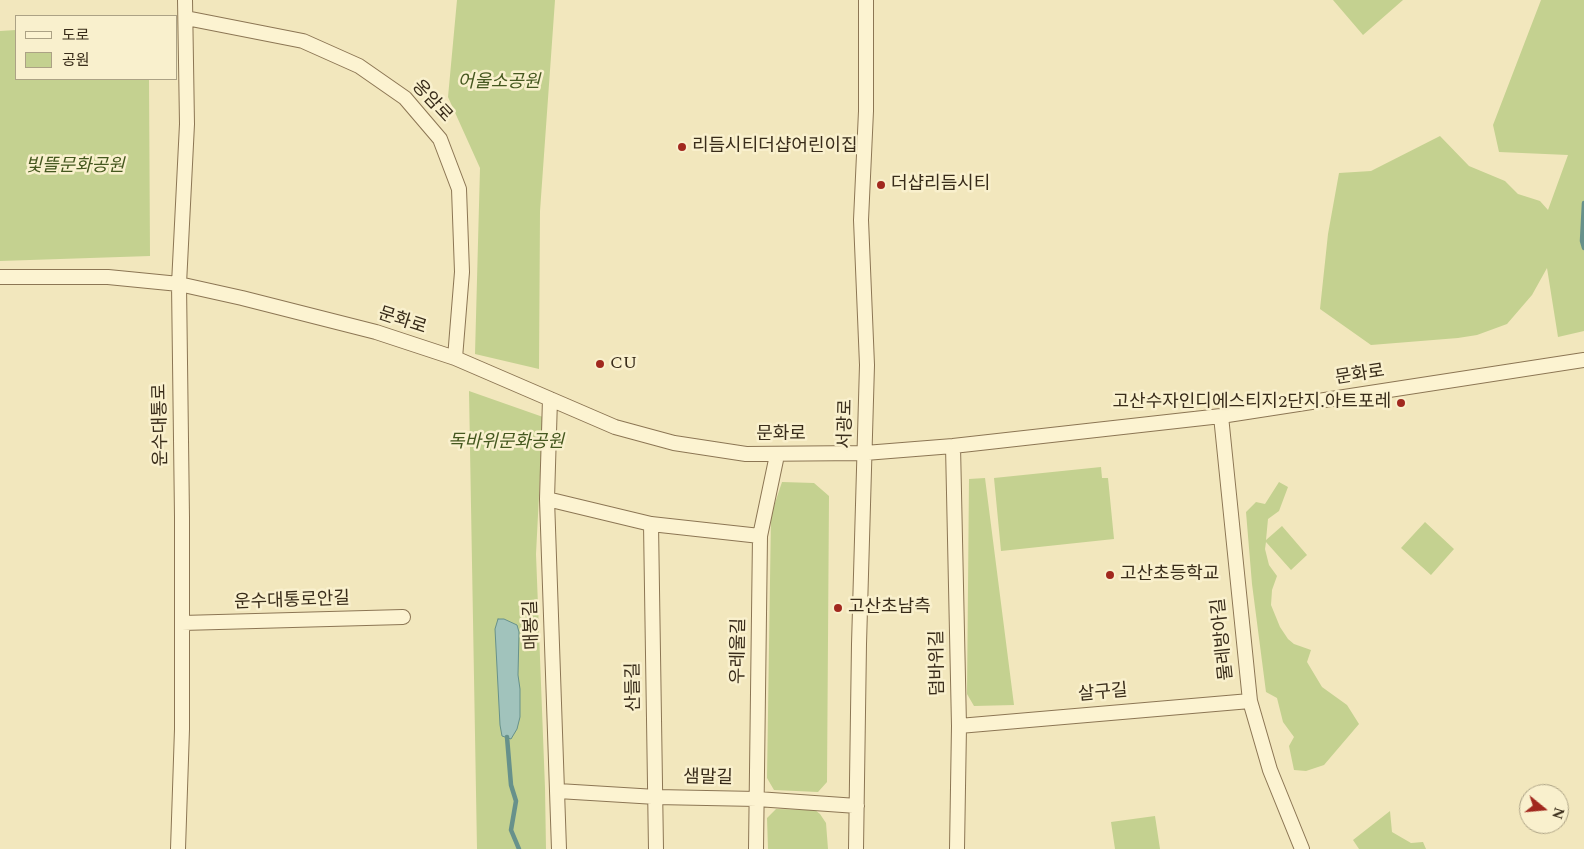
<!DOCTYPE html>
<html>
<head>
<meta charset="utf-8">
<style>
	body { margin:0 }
	#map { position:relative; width:1584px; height:849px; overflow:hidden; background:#f2e7bd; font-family:Spectral,"Noto Sans KR",serif }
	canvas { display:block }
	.legend { position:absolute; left:15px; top:15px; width:162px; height:65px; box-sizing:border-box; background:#f9f0cd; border:1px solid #aca285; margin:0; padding:6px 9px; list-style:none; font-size:15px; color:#392c1a }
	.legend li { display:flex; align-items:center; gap:10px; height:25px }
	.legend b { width:25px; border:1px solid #aca285 }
	.north { position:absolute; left:1519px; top:784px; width:50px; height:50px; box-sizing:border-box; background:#f9f0cd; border:1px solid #aca285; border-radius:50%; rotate:107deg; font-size:14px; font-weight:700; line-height:20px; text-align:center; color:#392c1a }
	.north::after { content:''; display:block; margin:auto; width:18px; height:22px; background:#a1281e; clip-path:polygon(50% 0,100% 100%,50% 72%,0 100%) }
</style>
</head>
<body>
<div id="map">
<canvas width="1584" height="849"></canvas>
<ul class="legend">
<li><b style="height:6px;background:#fcf3d1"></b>도로</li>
<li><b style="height:14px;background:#c4d190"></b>공원</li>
</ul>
<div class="north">N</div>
</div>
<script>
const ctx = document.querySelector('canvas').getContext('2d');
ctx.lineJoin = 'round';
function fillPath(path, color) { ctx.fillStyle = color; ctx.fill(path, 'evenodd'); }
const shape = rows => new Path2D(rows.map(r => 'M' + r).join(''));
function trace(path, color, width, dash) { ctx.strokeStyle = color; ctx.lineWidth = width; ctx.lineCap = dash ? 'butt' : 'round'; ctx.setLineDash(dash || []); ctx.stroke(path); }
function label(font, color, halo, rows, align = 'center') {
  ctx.font = font + ' Spectral,"Noto Sans KR",serif'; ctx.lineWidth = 5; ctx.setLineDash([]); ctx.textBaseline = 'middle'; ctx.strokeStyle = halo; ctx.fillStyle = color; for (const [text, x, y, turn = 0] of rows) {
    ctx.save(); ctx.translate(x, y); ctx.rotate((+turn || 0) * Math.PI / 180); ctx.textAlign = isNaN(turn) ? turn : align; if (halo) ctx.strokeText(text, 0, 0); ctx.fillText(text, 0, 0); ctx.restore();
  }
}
const green = shape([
	[457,0,555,0,540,211,539,369,475,354,480,168,448,97],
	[1333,0,1403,0,1363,35],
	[1541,0,1584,0,1584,331,1558,337,1547,268,1532,295,1507,324,1477,335,1458,338,1371,345,1320,309,1328,234,1339,173,1371,171,1440,136,1469,166,1505,181,1518,194,1540,201,1548,210,1568,155,1499,152,1493,125],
	[16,30,16,79,149,79,150,256,0,261,0,31],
	[469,391,543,417,536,554,545,788,546,849,477,849],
	[1101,467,1102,478,1108,478,1114,539,1001,551,994,478],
	[985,478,1014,705,974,706,967,694,969,479],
	[782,482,814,483,829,496,827,782,818,792,774,790,767,778,771,515],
	[1279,482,1288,487,1279,511,1268,519,1266,540,1282,526,1307,555,1291,570,1266,542,1265,549,1269,565,1277,576,1272,590,1271,605,1280,627,1288,639,1294,644,1311,650,1307,662,1322,687,1347,705,1359,724,1324,765,1306,771,1294,770,1289,746,1294,737,1283,722,1277,698,1266,692,1252,584,1246,512,1256,502,1265,504],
	[1425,522,1454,549,1431,575,1401,548],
	[776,809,815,810,820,814,826,823,828,849,768,849,767,818],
	[1390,811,1392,832,1411,843,1423,842,1426,849,1359,849,1353,840],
	[1155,816,1160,849,1115,849,1111,822]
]);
const water = shape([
	[498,619,504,619,517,625,519,632,518,675,520,689,520,717,517,729,511,739,502,736,500,725,495,629,498,619]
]);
const stream = shape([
	[1584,203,1582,241,1584,248],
	[507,737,511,785,516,801,511,830,519,849]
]);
const street = shape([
	[186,18,303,41,359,66,405,98,440,139,459,189,462,272,455,358],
	[0,277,108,277,179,284,242,298,376,332,455,358,615,427,674,443,746,454,865,453,953,446,1221,416,1584,360],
	[550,399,547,499,559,849],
	[1221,416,1250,701,1270,770,1302,849],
	[953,446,959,726,957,849],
	[547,499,651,524,760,536],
	[651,524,656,849],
	[182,623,403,617],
	[959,726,1250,701],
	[558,791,656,797,757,799,857,806],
	[178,849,182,729,182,517,179,284,187,124,185,0],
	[756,849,760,536,777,455],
	[856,849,859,644,867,365,861,220,866,111,866,0]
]);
const markers = [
	[682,147,5,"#a1281e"],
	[881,185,5,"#a1281e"],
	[600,364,5,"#a1281e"],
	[1401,403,5,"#a1281e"],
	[1110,575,5,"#a1281e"],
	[838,608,5,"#a1281e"]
];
const parkNames = [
	["어울소공원",499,83],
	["빛뜰문화공원",75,167],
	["독바위문화공원",506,443]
];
const streetNames = [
	["옹암로",431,102,47],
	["문화로",402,322,18],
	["문화로",1360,376,-9],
	["서광로",847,424,-89],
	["운수대통로",162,425,-91],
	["문화로",781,435],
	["운수대통로안길",292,602,-2],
	["매봉길",533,625,-92],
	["물레방아길",1224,639,-96],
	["우레울길",740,651,-89],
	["덤바위길",939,663,-91],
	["산들길",635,687,-91],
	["살구길",1103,694,-5],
	["샘말길",708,779,1]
];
const poiNames = [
	["리듬시티더샵어린이집",692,147],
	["더샵리듬시티",891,185],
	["CU",610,364],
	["고산수자인디에스티지2단지.아트포레",1391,403,"right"],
	["고산초등학교",1120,575],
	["고산초남측",848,608]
];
fillPath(green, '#c4d190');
fillPath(water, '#a1c3bc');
trace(water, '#67918b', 1);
trace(stream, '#67918b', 4.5);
trace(street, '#8c7654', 16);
trace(street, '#fcf3d1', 14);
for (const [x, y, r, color] of markers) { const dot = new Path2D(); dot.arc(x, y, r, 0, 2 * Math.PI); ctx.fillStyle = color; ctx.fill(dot); trace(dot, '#f9f0cd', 2); }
label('italic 18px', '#45581f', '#f9f0cd', parkNames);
label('18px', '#392c1a', '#f9f0cd', streetNames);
label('18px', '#392c1a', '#f9f0cd', poiNames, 'left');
</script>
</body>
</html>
